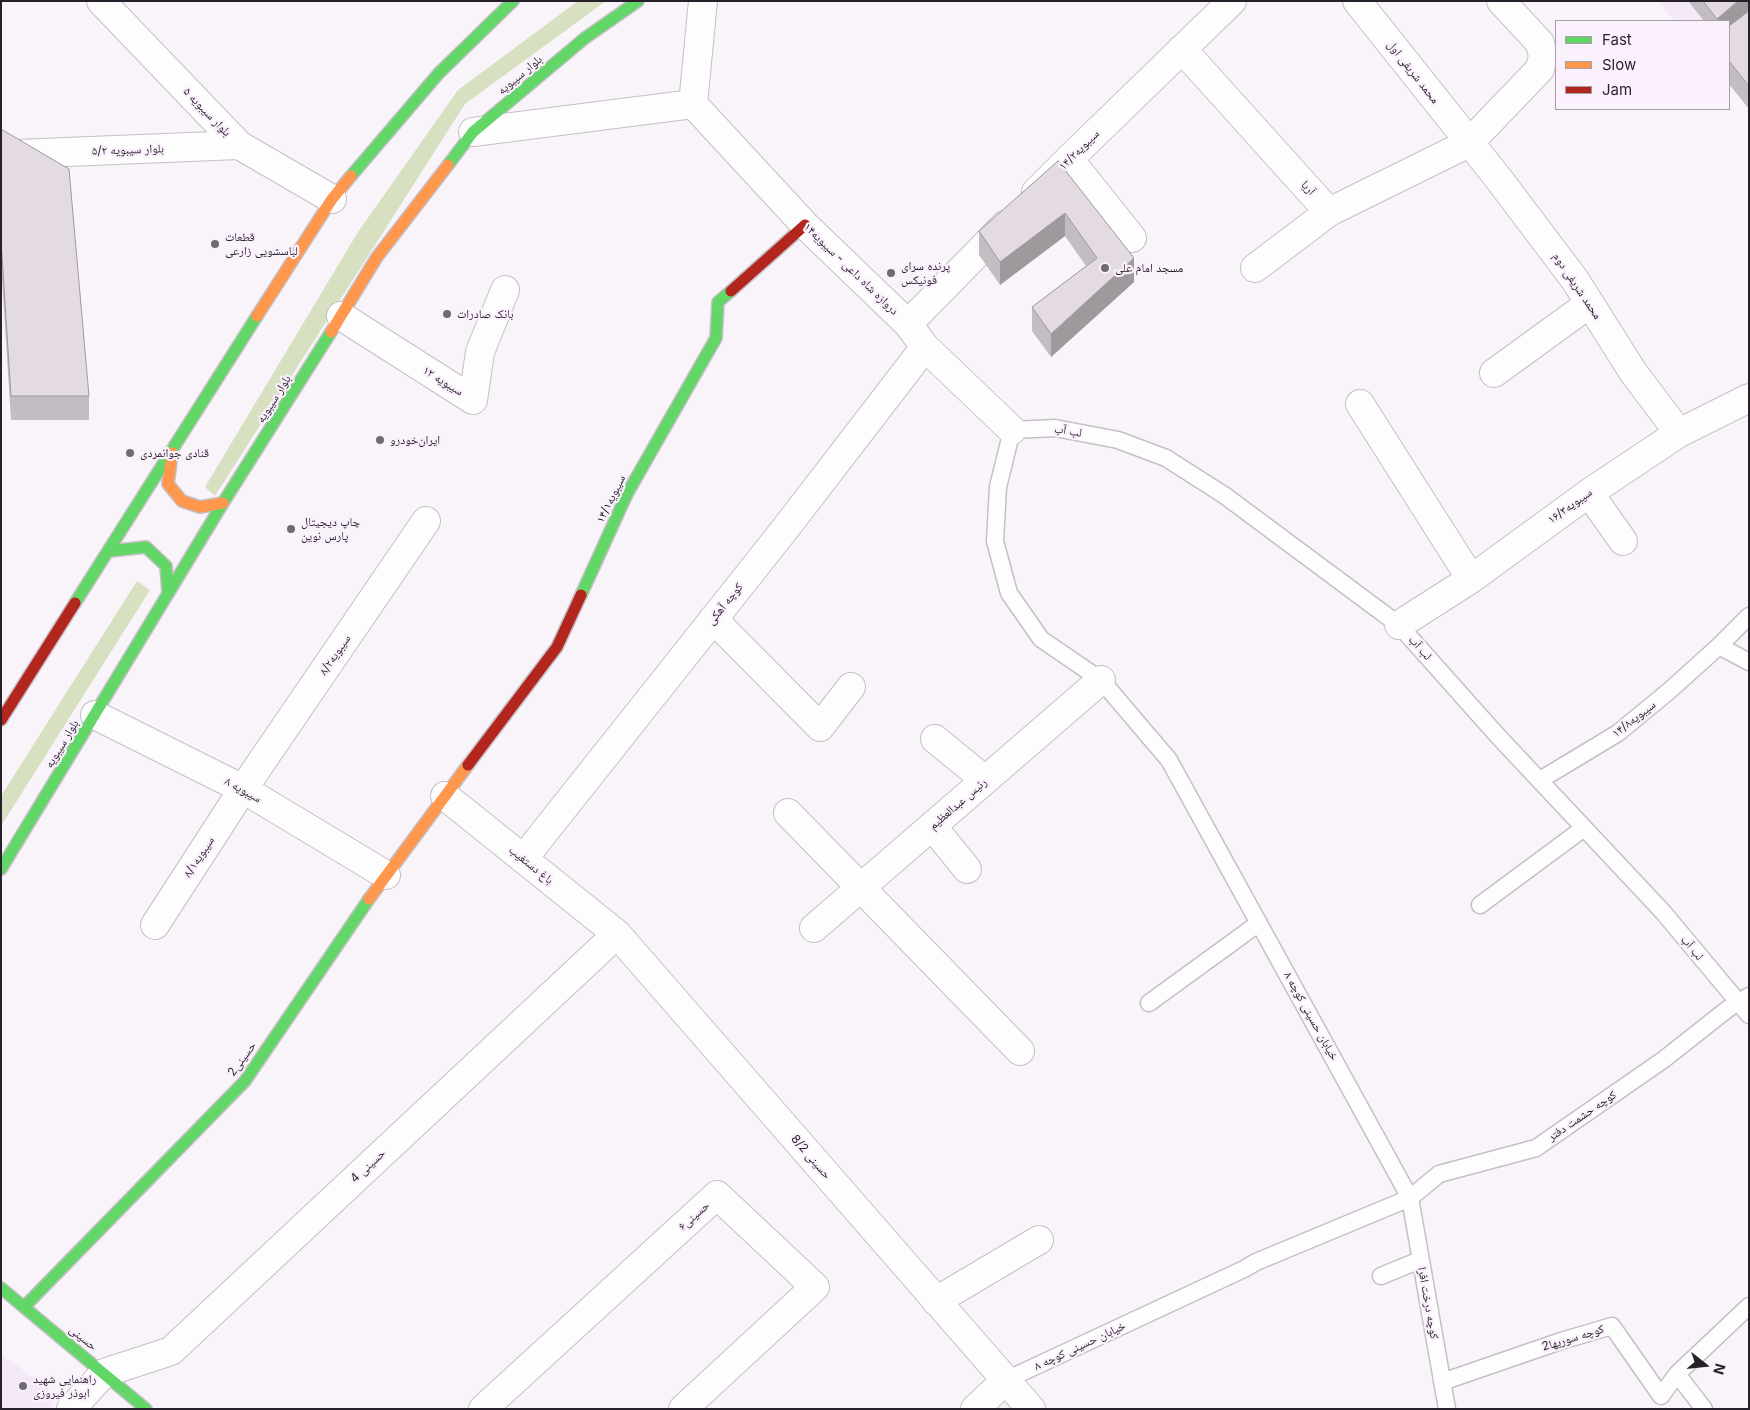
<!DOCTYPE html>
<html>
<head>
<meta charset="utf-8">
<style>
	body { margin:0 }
	#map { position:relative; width:1750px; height:1410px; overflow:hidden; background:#f9f4f9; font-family:Inter,sans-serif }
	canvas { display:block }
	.frame { position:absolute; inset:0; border:2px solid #271f29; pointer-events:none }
	.legend { position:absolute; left:1555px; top:20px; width:175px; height:90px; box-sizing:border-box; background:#faf1fc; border:1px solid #a69da8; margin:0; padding:6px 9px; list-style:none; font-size:15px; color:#271f29 }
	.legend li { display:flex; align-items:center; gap:10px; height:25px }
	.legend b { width:25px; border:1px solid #a69da8 }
	.north { position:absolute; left:1680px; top:1340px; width:50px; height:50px; -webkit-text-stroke:4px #faf1fc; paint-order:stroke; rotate:106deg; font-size:14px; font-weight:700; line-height:20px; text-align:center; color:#271f29 }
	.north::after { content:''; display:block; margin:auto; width:18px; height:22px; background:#271f29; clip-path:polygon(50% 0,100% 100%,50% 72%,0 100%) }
</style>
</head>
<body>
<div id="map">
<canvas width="1750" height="1410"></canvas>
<div class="frame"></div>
<ul class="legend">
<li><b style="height:6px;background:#63d668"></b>Fast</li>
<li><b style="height:6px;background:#ff974d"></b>Slow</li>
<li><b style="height:6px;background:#b3261e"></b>Jam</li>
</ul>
<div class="north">N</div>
</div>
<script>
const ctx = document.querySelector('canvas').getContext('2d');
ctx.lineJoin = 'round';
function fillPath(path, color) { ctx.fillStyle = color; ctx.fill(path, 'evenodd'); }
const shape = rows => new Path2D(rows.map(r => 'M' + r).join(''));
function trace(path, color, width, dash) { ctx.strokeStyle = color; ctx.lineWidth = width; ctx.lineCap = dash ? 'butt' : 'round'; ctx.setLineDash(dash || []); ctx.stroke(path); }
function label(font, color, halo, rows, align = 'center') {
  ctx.font = font + ' Inter,"Noto Naskh Arabic",sans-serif'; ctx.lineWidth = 4.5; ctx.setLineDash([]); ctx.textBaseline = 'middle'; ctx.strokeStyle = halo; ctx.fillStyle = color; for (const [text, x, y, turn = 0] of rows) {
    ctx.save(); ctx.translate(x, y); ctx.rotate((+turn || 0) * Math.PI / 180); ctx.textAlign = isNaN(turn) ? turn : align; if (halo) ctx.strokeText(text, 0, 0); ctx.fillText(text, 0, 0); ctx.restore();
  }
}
const built = shape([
	[1657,1,1749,1,1749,34,1729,21,1675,21],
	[1,1354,38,1381,50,1391,52,1409,1,1409]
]);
const green = shape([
	[578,1,606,1,465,104,215,496,205,487,358,232,458,90],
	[137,581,150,590,1,826,1,796]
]);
const lane = shape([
	[1719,646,1749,662],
	[1540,780,1618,733,1669,691,1719,646,1749,616],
	[1480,905,1584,828],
	[1149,1003,1259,923],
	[1381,1276,1420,1260],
	[1677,1374,1749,1306],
	[1006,1380,1244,1269,1256,1262,1410,1198,1439,1174,1536,1148,1663,1060,1729,1008,1749,996],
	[1442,1382,1561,1341,1612,1326,1661,1396,1677,1374,1704,1409],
	[1447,1409,1410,1198,1169,760,1101,680,1041,639,1009,593,995,541,998,487,1012,430,1055,428,1118,440,1166,458,1224,495,1399,625,1496,734,1663,912,1749,1015]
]);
const street = shape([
	[101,1,239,145,332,199],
	[1357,1,1498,178,1575,280,1633,372,1679,433],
	[1182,49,1329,212],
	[693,104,805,225,908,324,925,347,1012,430],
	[693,104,703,1],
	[473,132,693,104],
	[17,154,239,145],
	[1069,159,1132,238],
	[1036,192,1069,159,1232,1],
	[1255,268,1329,212,1469,143,1540,69,1543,56,1540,43,1501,1],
	[341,316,473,400,480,352,505,290],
	[908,324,1005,225],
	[1494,373,1589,304],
	[1360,404,1471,579],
	[1589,493,1623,541],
	[713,619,820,727,851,687],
	[1399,625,1471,579,1589,493,1679,433,1749,398],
	[95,715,243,789,386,875],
	[935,739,985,780],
	[445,796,617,934,1031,1409],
	[788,813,1020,1051],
	[932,826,967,869],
	[523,859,785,529,925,347],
	[155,925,243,789,426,521],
	[814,928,1101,680],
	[936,1301,1039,1240],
	[71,1409,104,1373,171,1351,617,934],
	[483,1409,717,1195,815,1287,683,1409],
	[975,1409,1006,1380]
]);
const fast = shape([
	[448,165,473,132,585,38,638,1],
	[351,176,439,73,513,1],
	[110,551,146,547,166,566,168,593],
	[581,595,627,494,716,338,718,302,731,291],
	[75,603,257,316],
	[1,869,223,503,331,332],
	[1,1288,146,1409],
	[24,1307,245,1081,369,899]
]);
const slow = shape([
	[257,316,332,199,351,176],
	[331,332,377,257,448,165],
	[172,453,168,484,182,501,200,507,223,503],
	[369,899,468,765]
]);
const jam = shape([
	[731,291,805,225],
	[1,720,75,603],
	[468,765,557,647,581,595]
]);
const wall = shape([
	[1688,1,1749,1,1749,109,1729,84,1729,21,1704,21],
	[1,129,89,396,89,420,11,420,1,264],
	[1058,161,1134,282,1051,357,1032,331,1032,307,1086,266,1065,236,1000,285,979,255,979,231]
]);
const shadedWall = shape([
	[1738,1,1749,1,1749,10,1729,27,1729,21,1717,21,1717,19],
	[1065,213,1065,236,1000,285,1000,262],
	[1134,258,1134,282,1051,357,1051,334]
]);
const building = shape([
	[1703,1,1738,1,1717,19,1703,1],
	[1749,11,1749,86,1729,61,1729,26,1749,11],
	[1,129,69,169,89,396,11,396,1,240,1,129],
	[1058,161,1134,258,1051,334,1032,307,1097,258,1065,213,1000,262,979,231,1058,161]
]);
const markers = [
	[215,244,5,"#706a72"],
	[1105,268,5,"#706a72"],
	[891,273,5,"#706a72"],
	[447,314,5,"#706a72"],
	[380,440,5,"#706a72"],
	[130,453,5,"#706a72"],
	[291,529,5,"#706a72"],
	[23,1386,5,"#706a72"]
];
const streetNames = [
	["محمد شریفی اول",1413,72,52],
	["بلوار سیبویه",520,75,-40],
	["بلوار سیبویه ۵",207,112,46],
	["بلوار سیبویه ۵/۲",128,150,-2],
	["سیبویه۱۴/۲",1079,150,-45],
	["آریا",1308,188,48],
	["دروازه شاه داعی - سیبویه۱۴",851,269,44],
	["محمد شریفی دوم",1577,286,56],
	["سیبویه ۱۲",443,381,32],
	["بلوار سیبویه",274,399,-58],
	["لب آب",1068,431,9],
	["سیبویه۱۴/۱",611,499,-64],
	["سیبویه۱۶/۳",1570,506,-36],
	["کوچه آهکی",725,604,-51],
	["لب آب",1420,648,48],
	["سیبویه۸/۲",335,655,-56],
	["سیبویه۱۴/۸",1634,719,-38],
	["بلوار سیبویه",62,744,-59],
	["سیبویه ۸",243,790,29],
	["رئیس عبدالعظیم",958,804,-41],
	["سیبویه۸/۱",199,857,-57],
	["باغ دستغیب",531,865,39],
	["لب آب",1692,948,50],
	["خیابان حسینی کوچه ۸",1311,1016,61],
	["حسینی2",242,1059,-54],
	["کوچه حشمت دفتر",1582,1116,-34],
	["8/2 حسینی",811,1157,49],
	["حسینی 4",368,1166,-43],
	["حسینی۶",694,1216,-42],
	["کوچه درخت افرا",1428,1303,80],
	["حسینی",83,1338,39],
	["کوچه سوریها2",1573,1338,-17],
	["خیابان حسینی کوچه ۸",1080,1346,-25]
];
const poiNames = [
	["قطعات",225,237],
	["لباسشویی زارعی",225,251],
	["پرنده سرای",901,266],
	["فونیکس",901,280],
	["مسجد امام علی",1115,268],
	["بانک صادرات",457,314],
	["ایران‌خودرو",390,440],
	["قنادی جوانمردی",140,453],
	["چاپ دیجیتال",301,522],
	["پارس نوین",301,536],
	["راهنمایی شهید",33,1379],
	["ابوذر فیروزی",33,1393]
];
fillPath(built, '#f4e9f6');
fillPath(green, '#d7e1c1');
trace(lane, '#c5bfc6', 19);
trace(street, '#c5bfc6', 30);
trace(fast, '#c5bfc6', 14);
trace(slow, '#c5bfc6', 14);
trace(jam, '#c5bfc6', 14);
trace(lane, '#fefdfe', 16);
trace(street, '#fefdfe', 28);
trace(fast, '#63d668', 11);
trace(slow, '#ff974d', 11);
trace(jam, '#b3261e', 11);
fillPath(wall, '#c3bcc2');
fillPath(shadedWall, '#9f999e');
fillPath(building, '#e3dbe1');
trace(building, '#9f999e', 1);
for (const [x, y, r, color] of markers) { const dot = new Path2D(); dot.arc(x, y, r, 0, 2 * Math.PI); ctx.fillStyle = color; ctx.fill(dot); trace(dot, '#faf1fc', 2); }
label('12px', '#271f29', '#faf1fc', streetNames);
label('12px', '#271f29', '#faf1fc', poiNames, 'left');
</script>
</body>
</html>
